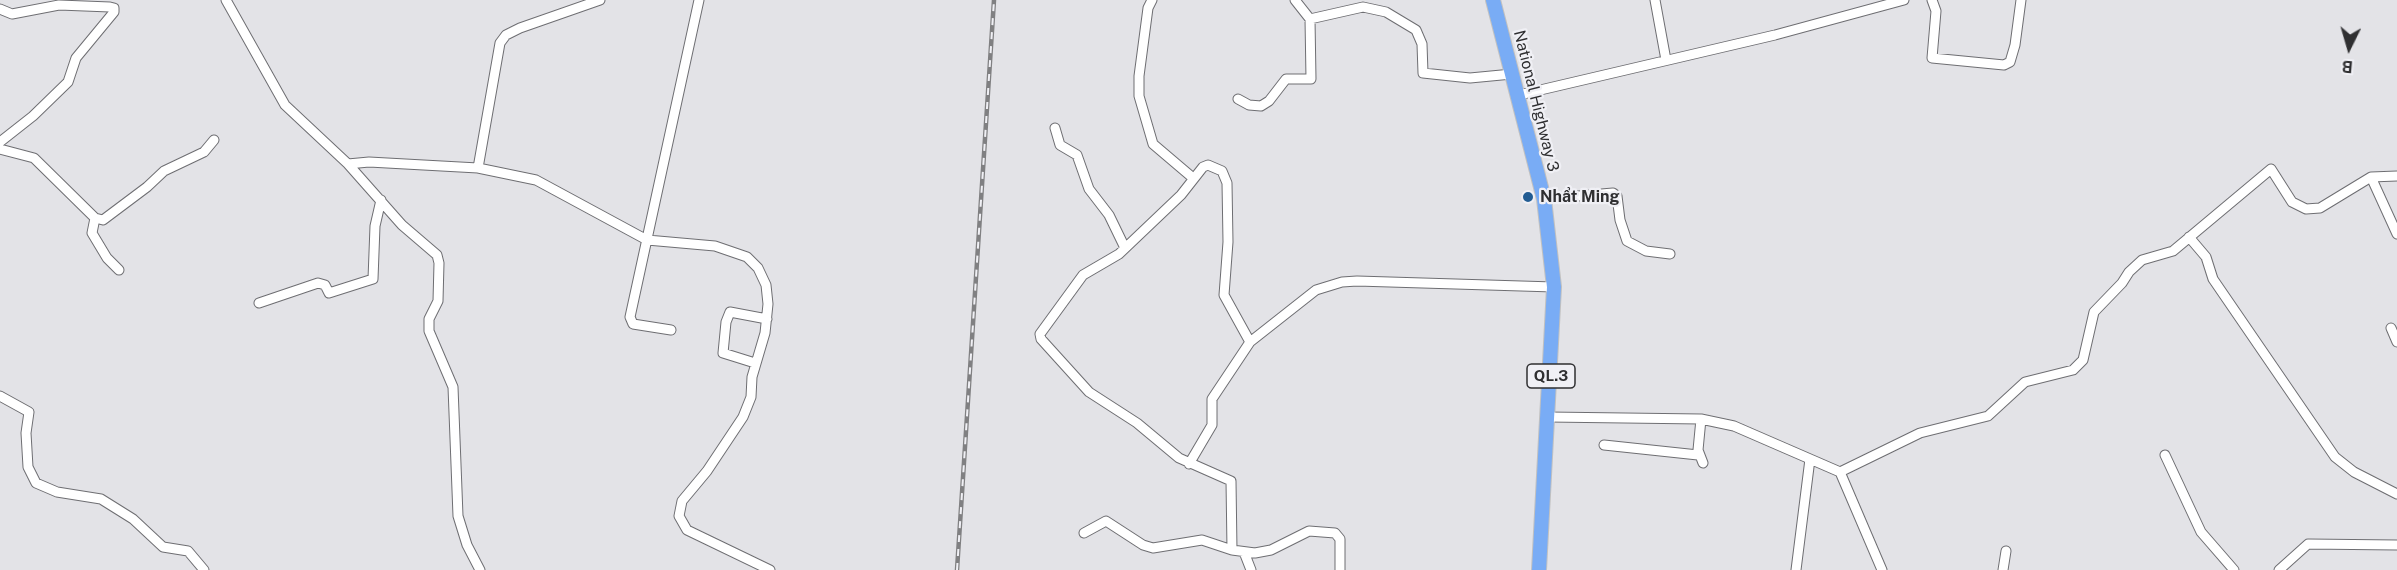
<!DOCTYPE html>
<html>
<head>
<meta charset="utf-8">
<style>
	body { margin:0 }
	#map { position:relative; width:2397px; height:570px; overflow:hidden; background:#e3e3e7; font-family:"Public Sans",sans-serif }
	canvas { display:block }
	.north { position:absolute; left:2319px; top:18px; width:60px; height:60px; -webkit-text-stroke:4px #f0f0f5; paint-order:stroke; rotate:185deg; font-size:16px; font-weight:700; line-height:24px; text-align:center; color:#2f2f31 }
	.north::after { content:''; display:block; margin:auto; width:21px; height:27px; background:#2f2f31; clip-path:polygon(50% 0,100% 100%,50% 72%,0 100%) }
</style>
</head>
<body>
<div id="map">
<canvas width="2397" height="570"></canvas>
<div class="north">B</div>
</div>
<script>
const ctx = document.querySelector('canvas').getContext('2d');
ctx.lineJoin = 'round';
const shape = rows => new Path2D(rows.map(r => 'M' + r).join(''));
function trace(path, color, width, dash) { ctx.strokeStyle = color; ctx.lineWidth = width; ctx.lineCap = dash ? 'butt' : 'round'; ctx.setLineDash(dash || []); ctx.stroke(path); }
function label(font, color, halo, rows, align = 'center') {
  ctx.font = font + ' "Public Sans",sans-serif'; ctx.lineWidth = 4.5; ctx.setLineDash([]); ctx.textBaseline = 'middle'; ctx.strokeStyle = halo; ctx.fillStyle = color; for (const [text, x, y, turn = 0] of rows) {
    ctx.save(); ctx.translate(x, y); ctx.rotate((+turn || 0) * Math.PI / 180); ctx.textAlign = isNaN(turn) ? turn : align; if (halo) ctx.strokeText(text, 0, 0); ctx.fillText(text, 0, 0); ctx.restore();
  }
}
const minor = shape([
	[226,0,285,105,348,164,402,225,437,255,439,263,438,301,429,319,429,331,453,387,458,516,467,545,480,570],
	[1152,0,1148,8,1139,76,1139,96,1153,144,1193,178],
	[1295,0,1310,19,1363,7,1386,12,1416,30,1422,44,1423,73,1470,78,1512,74],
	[1655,0,1666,60],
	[1932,0,1936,11,1932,58,2004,65,2010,62,2015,45,2021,0],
	[0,9,12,14,59,5,110,7,114,8,114,12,76,58,68,82,33,116,0,142],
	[1519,95,1775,35,1904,0],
	[1238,99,1249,105,1261,106,1269,101,1286,79,1311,79,1310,19],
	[1055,128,1060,145,1077,155,1089,189,1109,215,1125,248],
	[0,149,34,158,95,218,103,220,147,187,164,171,204,152,214,140],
	[348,164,369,162,478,168,536,180,647,240,715,246,747,257,758,268,766,285,768,304,765,333,752,377,751,397,743,417,707,471,682,501,679,516,687,530,770,570],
	[478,168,500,43,506,35,520,28,600,0],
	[2371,177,2397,234],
	[1544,199,1613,193,1617,196,1620,220,1627,241,1646,251,1670,254],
	[95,218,92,233,107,258,119,270],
	[2189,237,2206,257,2213,279,2335,457,2354,472,2397,494],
	[259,303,318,283,325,285,329,293,373,279,375,226,381,200],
	[2391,328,2397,342],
	[671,330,633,324,630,317,699,0],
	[755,363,723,353,726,322,730,312,767,319],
	[0,396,29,412,26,433,28,467,36,483,57,492,101,499,133,519,163,547,188,551,204,570],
	[1548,417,1701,419,1734,426,1840,472,1882,570],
	[1701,419,1698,450,1703,463],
	[1604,445,1698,455],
	[2165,455,2201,532,2234,570],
	[1189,464,1212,425,1212,399,1250,342,1316,290,1342,282,1357,281,1554,287],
	[1840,472,1920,433,1988,416,2025,382,2073,370,2083,360,2094,312,2122,283,2129,272,2142,260,2173,251,2271,169,2292,202,2306,209,2320,208,2371,177,2397,176],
	[1084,533,1106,521,1143,545,1153,548,1202,540,1232,550,1255,553,1271,550,1309,531,1335,533,1340,539,1340,570],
	[1232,550,1231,481,1179,458,1137,423,1089,392,1041,339,1040,334,1083,275,1119,254,1181,195,1203,167,1208,165,1222,171,1227,183,1228,242,1224,295,1250,342],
	[1244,552,1251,570],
	[1796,570,1810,459],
	[2003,570,2006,551],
	[2279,570,2308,544,2397,545]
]);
const highway = shape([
	[1493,0,1544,199,1554,287,1539,570]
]);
const rail = shape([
	[957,570,994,0]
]);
const markers = [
	[1528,197,6,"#225c93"]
];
const shields = [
	[1551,376,48]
];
const shieldNames = [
	["QL.3",1551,376]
];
const streetNames = [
	["National Highway 3",1536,101,76]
];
const poiNames = [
	["Nhẩt Ming",1540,197]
];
trace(minor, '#6e6e72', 11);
trace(highway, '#c1c1c1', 16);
trace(minor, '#fff', 9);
trace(highway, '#79acf5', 14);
trace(rail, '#808082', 4.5);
trace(rail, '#f0f0f5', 2, [7]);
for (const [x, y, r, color] of markers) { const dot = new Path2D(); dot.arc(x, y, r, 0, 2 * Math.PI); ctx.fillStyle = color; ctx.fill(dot); trace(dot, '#f0f0f5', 2); }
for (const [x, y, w] of shields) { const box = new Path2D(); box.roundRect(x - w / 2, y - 12, w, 24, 4.5); ctx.fillStyle = '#f0f0f5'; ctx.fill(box); trace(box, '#2f2f31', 1.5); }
label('bold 15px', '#2f2f31', null, shieldNames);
label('16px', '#2f2f31', '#f0f0f5', streetNames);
label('bold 16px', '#2f2f31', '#f0f0f5', poiNames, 'left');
</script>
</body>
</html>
